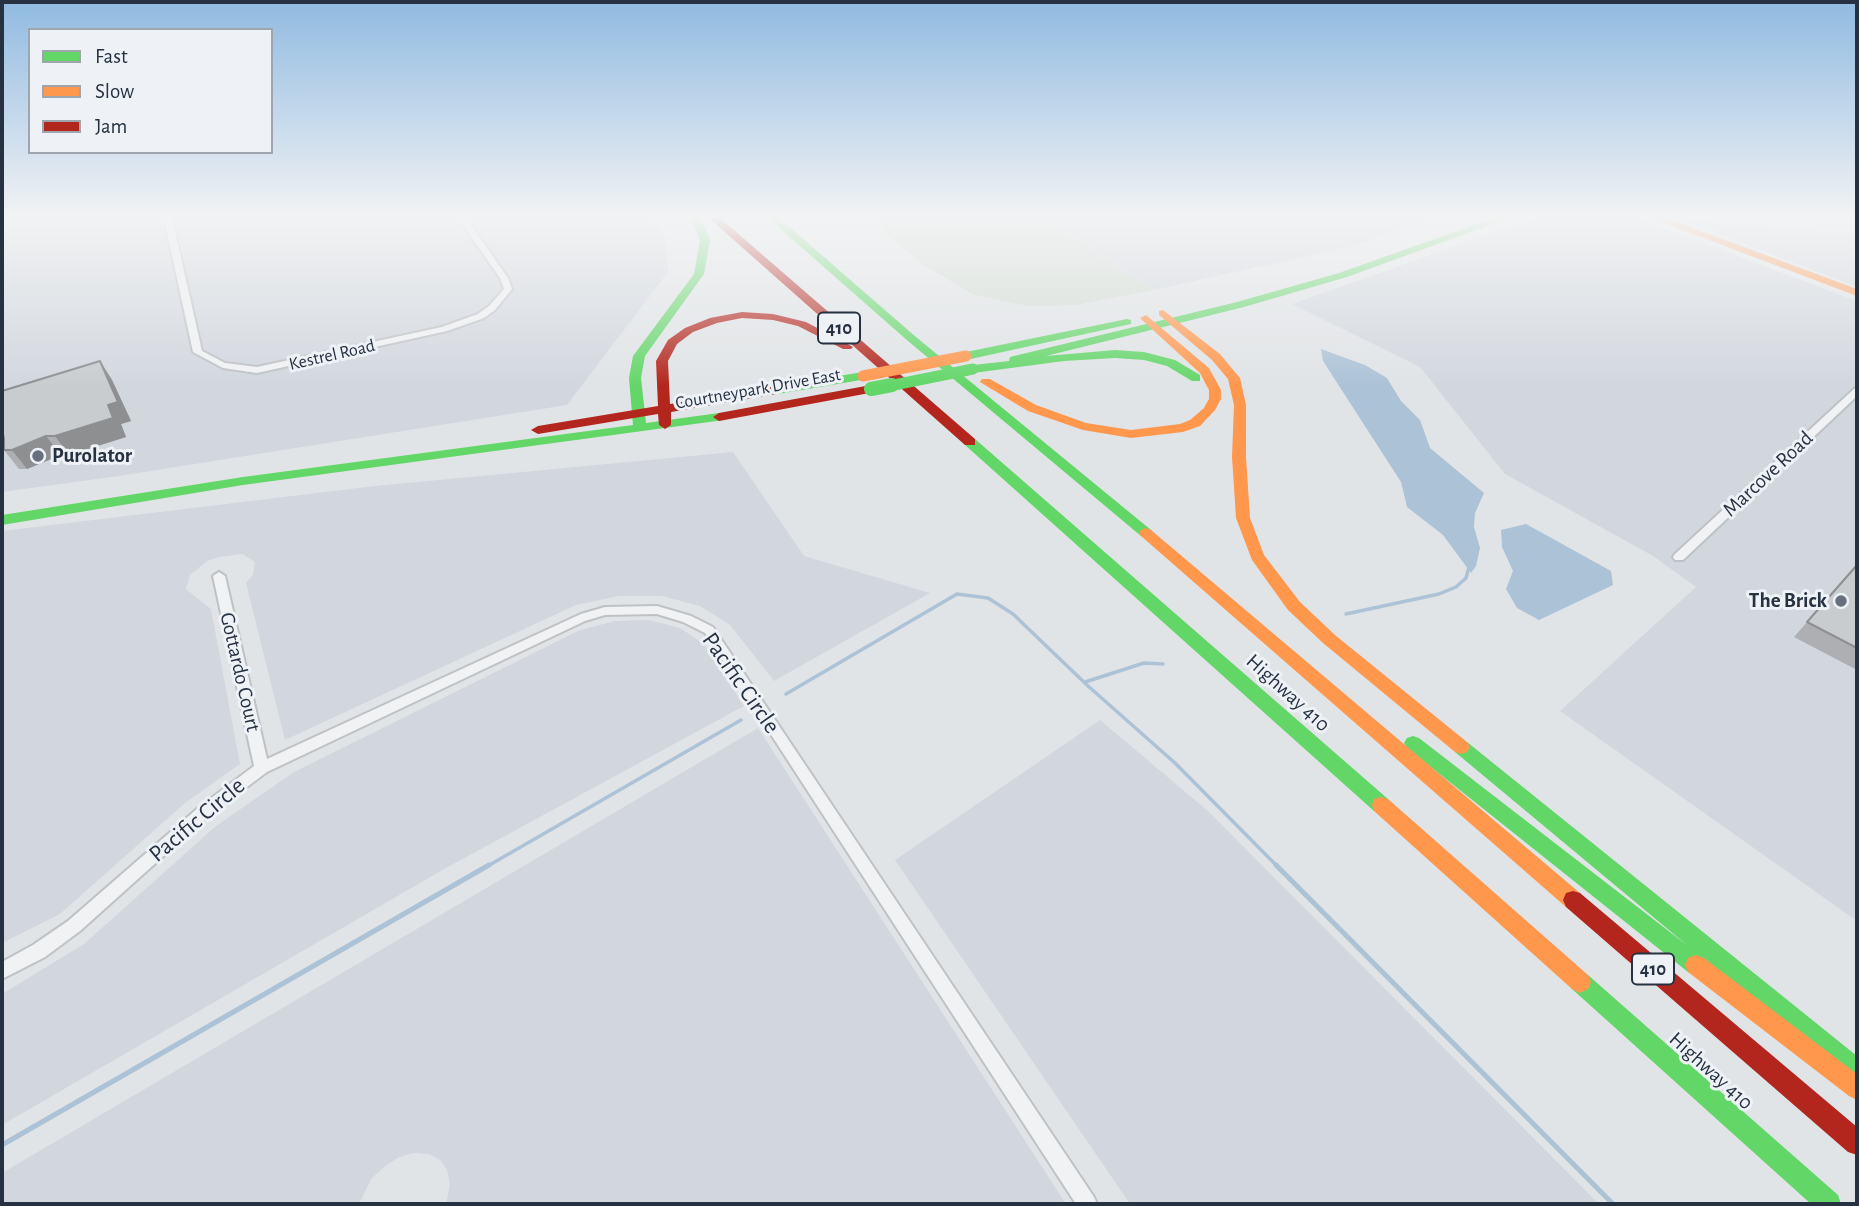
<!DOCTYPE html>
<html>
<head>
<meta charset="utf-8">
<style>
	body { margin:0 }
	#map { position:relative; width:1859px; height:1206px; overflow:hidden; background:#e1e4e7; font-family:"Alegreya Sans",sans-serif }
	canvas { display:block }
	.frame { position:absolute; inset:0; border:4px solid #263142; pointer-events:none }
	.legend { position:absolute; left:28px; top:28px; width:245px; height:126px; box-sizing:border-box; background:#eef2f7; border:2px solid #9ea5af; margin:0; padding:9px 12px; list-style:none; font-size:21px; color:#263142 }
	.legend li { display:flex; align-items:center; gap:14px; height:35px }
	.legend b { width:35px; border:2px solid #9ea5af }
</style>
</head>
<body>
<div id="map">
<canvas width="1859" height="1206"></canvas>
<div class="frame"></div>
<ul class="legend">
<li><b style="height:9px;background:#63d668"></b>Fast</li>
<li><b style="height:9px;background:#ff974d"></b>Slow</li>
<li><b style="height:9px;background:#b3261e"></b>Jam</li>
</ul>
</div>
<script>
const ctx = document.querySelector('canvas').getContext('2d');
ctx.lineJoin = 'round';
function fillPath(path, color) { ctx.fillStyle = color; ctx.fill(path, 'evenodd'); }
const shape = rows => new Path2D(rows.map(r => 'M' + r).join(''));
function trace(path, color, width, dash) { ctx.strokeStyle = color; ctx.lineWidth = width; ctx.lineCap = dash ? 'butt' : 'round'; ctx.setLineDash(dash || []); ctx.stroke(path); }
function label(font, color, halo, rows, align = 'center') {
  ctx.font = font + ' "Alegreya Sans",sans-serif'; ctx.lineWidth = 6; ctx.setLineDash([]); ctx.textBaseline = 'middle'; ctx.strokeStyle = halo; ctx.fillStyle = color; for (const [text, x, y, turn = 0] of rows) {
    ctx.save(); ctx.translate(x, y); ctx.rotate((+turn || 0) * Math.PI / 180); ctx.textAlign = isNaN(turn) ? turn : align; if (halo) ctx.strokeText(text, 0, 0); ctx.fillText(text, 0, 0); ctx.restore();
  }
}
const built = shape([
	[2,218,650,218,664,233,668,272,567,405,119,476,2,492],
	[1045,218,1438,218,1357,245,1154,290],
	[1535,218,1636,218,1857,301,1857,921,1560,711,1696,587,1653,556,1505,474,1420,367,1292,304],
	[1678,218,1857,235,1857,287],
	[733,452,804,556,930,593,774,681,730,625,700,606,662,596,619,596,576,605,285,740,246,583,253,575,255,562,242,554,219,557,207,561,190,575,186,589,211,609,240,764,185,803,60,914,2,943,2,531,375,486],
	[649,620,680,628,704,644,744,706,446,868,2,1125,2,994,84,944,216,826,294,772,580,630,615,621],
	[1100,720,1208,811,1599,1204,1130,1204,895,860],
	[758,728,1066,1204,446,1204,450,1184,447,1170,440,1160,429,1154,414,1153,399,1157,384,1167,371,1179,359,1204,2,1204,2,1173]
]);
const green = shape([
	[872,218,1045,218,1154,290,1076,305,1029,306,974,295,924,265,890,238]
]);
const water = shape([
	[1321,349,1365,365,1387,378,1401,401,1420,420,1430,448,1484,493,1475,513,1474,527,1480,548,1476,566,1471,573,1443,535,1407,507,1401,482,1323,361],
	[1526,524,1611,571,1613,585,1539,620,1517,608,1506,589,1513,571,1502,547,1501,530]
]);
const streamFar1 = shape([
	[1346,614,1439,594,1456,587,1466,578,1469,567],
	[1085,682,1144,663,1163,664],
	[786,694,957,594,988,598,1013,614,1088,686,1175,763,1278,867],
	[486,867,741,720]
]);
const stream = shape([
	[1276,865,1613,1204],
	[2,1145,489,865]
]);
const street = shape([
	[164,218,172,218,202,351,225,363,257,367,442,327,478,314,489,306,504,289,500,278,458,218,466,218,508,278,512,289,495,310,484,318,447,331,257,373,223,368,193,352,164,218],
	[1857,388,1857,396,1683,560,1675,560,1673,557,1675,554,1854,389,1857,388],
	[219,572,225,576,267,759,581,614,605,607,657,606,691,616,713,627,1094,1197,1097,1204,1076,1204,705,633,683,622,657,614,605,615,585,621,267,772,208,816,80,931,45,957,2,979,2,962,33,945,68,921,198,808,254,766,213,576,219,572]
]);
const fast = shape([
	[691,218,701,218,710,240,704,274,645,356,641,378,646,423,719,413,725,417,724,420,243,485,2,525,2,515,243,477,633,425,629,378,633,356,694,274,700,240,691,218],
	[768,218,779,218,916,337,1151,530,1153,533,1151,536,1141,536,908,341,768,218],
	[1494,218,1509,218,1347,277,1244,307,1046,356,1115,350,1144,352,1175,360,1200,375,1200,381,1192,381,1167,366,1144,360,1115,358,1064,361,973,373,967,369,973,365,1009,361,1010,357,1237,302,1339,273,1494,218],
	[1127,319,1131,320,1131,324,966,360,960,356,966,352,1127,319],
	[863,372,869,376,867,379,772,395,766,391,772,387,863,372],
	[970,438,975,439,1388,799,1390,805,1388,811,1381,813,1374,811,965,445,965,439,970,438],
	[1413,736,1419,738,1688,946,1455,752,1452,747,1455,742,1461,740,1467,742,1857,1056,1857,1082,1849,1079,1704,959,1707,965,1704,972,1696,975,1688,972,1407,748,1404,743,1407,738,1413,736],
	[1580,971,1588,975,1838,1195,1841,1204,1811,1204,1572,989,1569,982,1572,975,1580,971]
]);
const slow = shape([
	[1651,218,1666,218,1857,289,1857,296,1651,218],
	[1163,310,1220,354,1240,378,1246,405,1246,457,1250,518,1264,555,1300,602,1335,635,1467,742,1470,747,1467,752,1461,754,1455,752,1323,643,1288,610,1252,560,1236,518,1232,457,1234,405,1228,379,1212,360,1159,315,1159,311,1163,310],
	[1146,315,1209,368,1221,390,1221,399,1215,410,1200,426,1183,432,1131,438,1083,430,1028,411,980,382,982,379,990,379,1036,405,1086,423,1131,430,1180,424,1190,420,1204,408,1209,399,1209,390,1200,373,1142,320,1140,318,1146,315],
	[1146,528,1151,530,1580,893,1583,900,1580,907,1573,909,1566,907,1141,536,1139,533,1141,530,1146,528],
	[1381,797,1388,799,1588,975,1591,982,1588,989,1580,993,1572,989,1374,811,1372,805,1374,799,1381,797],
	[1696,955,1704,958,1857,1074,1857,1100,1849,1096,1688,972,1685,965,1688,958,1696,955]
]);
const jam = shape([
	[709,218,720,218,975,439,975,445,965,445,709,218],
	[742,312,773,314,806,322,853,347,851,349,843,349,798,326,773,320,742,318,717,323,693,332,677,344,668,361,670,404,772,387,778,391,776,394,671,412,671,425,665,429,659,425,658,414,538,434,531,430,538,426,658,406,656,361,668,340,685,328,710,318,742,312],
	[871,385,877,389,875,392,719,421,713,417,719,413,871,385],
	[1573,891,1580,893,1857,1127,1857,1155,1848,1152,1566,907,1563,900,1566,893,1573,891]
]);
const fastBridgeFar1 = shape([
	[884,387,973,369]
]);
const fastBridge = shape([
	[871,389,892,385]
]);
const slowBridge = shape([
	[863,376,966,356]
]);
const wall = shape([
	[100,361,112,380,131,421,121,424,126,437,69,455,61,455,27,469,19,469,4,450,4,438],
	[1857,565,1857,670,1794,637]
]);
const shadedWall = shape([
	[100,361,112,380,131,421,121,424,126,437,69,455,55,436],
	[46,436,61,455,27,469,12,450]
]);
const building = shape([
	[100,361,118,402,108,405,113,418,55,436,46,436,12,450,4,450,4,438,2,430,2,391,100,361],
	[1857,565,1857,648,1807,622,1857,565]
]);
const markers = [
	[38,456,7,"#67707c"],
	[1841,601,7,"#67707c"]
];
const farStreetnames = [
	["Kestrel Road",332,355,-13],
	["Courtneypark Drive East",758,389,-10]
];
const shields = [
	[839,328,42],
	[1653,969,42]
];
const shieldNames = [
	["410",839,328],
	["410",1653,969]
];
const poiNames = [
	["Purolator",52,456],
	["The Brick",1827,601,"right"]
];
const streetNames = [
	["Marcove Road",1768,474,-43],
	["Gottardo Court",240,672,77],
	["Highway 410",1288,693,42],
	["Highway 410",1711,1071,42]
];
const nearStreetnames = [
	["Pacific Circle",741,683,55],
	["Pacific Circle",197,820,-40]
];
fillPath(built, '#d2d7de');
fillPath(green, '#d2dbd1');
fillPath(water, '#acc2d6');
trace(streamFar1, '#acc2d6', 3.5);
trace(stream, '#acc2d6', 5);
trace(street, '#bfc2c5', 4);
fillPath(street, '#f1f2f3');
fillPath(fast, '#63d668');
fillPath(slow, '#ff974d');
fillPath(jam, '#b3261e');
trace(fastBridgeFar1, '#63d668', 11);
trace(fastBridge, '#63d668', 14);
trace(slowBridge, '#ff974d', 11);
fillPath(wall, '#adafb2');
fillPath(shadedWall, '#8d8f91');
fillPath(building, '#c9cccf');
trace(building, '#8d8f91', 2);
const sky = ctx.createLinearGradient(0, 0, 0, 387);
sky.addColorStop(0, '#90bae1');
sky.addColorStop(0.56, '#f2f3f4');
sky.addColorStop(1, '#f2f3f400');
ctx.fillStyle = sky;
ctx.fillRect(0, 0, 1859, 387);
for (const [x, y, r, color] of markers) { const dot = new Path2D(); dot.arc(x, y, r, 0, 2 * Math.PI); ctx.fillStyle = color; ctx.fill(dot); trace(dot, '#eef2f7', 2.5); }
label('18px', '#263142', '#eef2f7', farStreetnames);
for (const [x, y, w] of shields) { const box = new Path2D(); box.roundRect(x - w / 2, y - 15.5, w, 31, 5); ctx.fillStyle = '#eef2f7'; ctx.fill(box); trace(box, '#263142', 2); }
label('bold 19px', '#263142', null, shieldNames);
label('bold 21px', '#263142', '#eef2f7', poiNames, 'left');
label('21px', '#263142', '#eef2f7', streetNames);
label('24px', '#263142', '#eef2f7', nearStreetnames);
</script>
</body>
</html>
